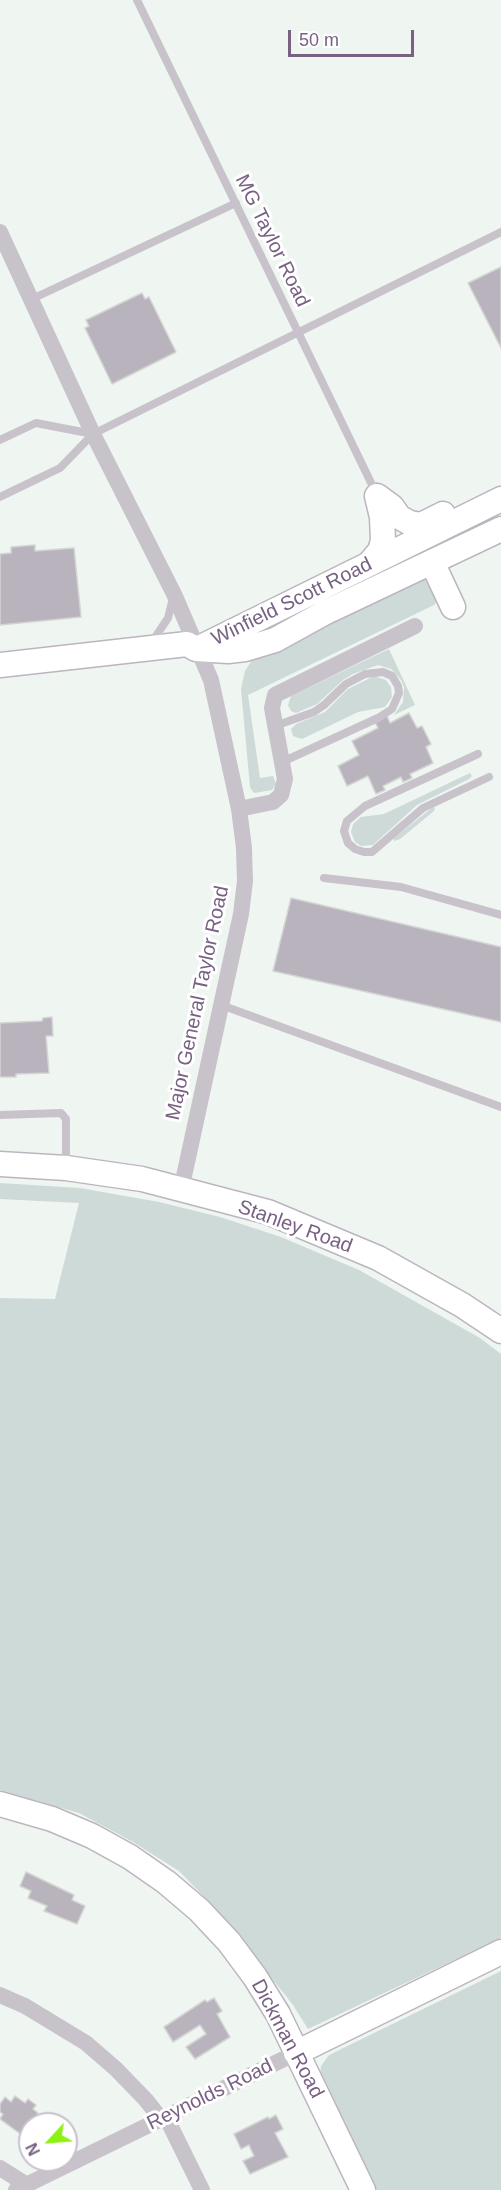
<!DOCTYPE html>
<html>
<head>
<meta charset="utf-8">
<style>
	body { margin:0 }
	#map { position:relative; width:501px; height:2190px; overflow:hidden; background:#eff5f1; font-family:Arial,sans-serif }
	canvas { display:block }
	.north { position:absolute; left:18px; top:2112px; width:60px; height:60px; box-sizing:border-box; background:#fff; border:2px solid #c9c0cd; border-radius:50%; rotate:244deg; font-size:16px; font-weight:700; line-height:24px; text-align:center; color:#786183 }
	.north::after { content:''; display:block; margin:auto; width:21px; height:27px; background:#8ef113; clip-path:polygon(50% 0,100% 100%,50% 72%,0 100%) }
	.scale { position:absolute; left:288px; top:30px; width:126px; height:27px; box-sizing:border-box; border:3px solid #786183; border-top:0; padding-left:8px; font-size:18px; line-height:21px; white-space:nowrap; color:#786183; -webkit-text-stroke:4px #fff; paint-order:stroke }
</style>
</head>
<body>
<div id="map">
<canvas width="501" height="2190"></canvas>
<div class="north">N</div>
<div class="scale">50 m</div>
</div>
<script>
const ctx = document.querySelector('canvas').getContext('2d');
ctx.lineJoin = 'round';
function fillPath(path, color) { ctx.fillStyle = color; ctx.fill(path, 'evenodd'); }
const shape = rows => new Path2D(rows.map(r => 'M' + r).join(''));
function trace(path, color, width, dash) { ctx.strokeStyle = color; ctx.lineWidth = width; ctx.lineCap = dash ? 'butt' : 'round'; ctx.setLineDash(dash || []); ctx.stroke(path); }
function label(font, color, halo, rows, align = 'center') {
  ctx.font = font + ' Arial,sans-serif'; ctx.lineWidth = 6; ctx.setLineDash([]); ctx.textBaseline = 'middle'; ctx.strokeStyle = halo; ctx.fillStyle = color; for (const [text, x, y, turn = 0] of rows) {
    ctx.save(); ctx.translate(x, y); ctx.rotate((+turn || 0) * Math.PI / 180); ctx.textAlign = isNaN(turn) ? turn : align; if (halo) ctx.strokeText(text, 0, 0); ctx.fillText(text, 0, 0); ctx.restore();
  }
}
const green = shape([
	[421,575,430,579,438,599,434,605,248,695,260,778,273,776,276,784,272,790,255,793,253,792,250,787,241,689,245,671,252,660,256,655],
	[389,649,415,705,394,715,403,702,404,687,401,680,391,669,378,665,353,674,343,680,317,704,296,713,291,711,288,705,291,696],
	[374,676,386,680,391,687,392,697,385,707,358,712,302,739,293,736,291,729,296,724,325,712,348,689],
	[470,773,472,776,469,779,417,805,373,845,361,846,355,842,351,832,353,824,361,817,384,814],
	[433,807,435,808,434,811,400,839,394,841,394,838],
	[0,1183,80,1188,159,1202,220,1217,281,1237,359,1270,480,1338,501,1354,501,1938,308,2029,293,2005,220,1913,179,1871,133,1842,79,1813,0,1790,0,1298,55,1299,79,1203,0,1199],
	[501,1971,501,2190,374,2190,320,2077,321,2066,329,2055]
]);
const building = shape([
	[501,267,501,348,468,283,501,267],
	[142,293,145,299,149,297,176,352,112,384,85,328,89,326,86,320,142,293],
	[35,545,35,551,74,548,81,617,0,625,0,554,11,553,11,547,35,545],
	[409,713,417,728,422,726,431,744,426,747,433,763,410,774,412,778,403,782,401,777,383,786,385,790,376,794,368,776,347,786,338,766,359,755,352,741,378,728,375,722,387,716,390,723,409,713],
	[291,898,501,947,501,1022,273,971,291,898],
	[52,1017,53,1036,46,1036,49,1073,16,1074,16,1077,0,1077,0,1023,42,1021,43,1018,52,1017],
	[26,1872,74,1895,72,1900,85,1906,77,1924,44,1911,47,1906,28,1898,31,1891,20,1886,26,1872],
	[214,1998,222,2011,217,2014,230,2037,195,2059,186,2047,206,2034,200,2025,173,2042,164,2027,205,2000,207,2002,214,1998],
	[15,2096,25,2103,28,2099,36,2105,33,2109,38,2113,22,2135,0,2119,3,2114,0,2112,0,2104,5,2097,11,2102,15,2096],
	[276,2115,283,2129,275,2133,288,2157,250,2174,243,2161,254,2156,249,2145,241,2149,234,2134,268,2117,269,2119,276,2115]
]);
const lane = shape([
	[137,0,376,493],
	[32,299,236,203],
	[93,434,501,232],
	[0,440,36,423,93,434,60,468,0,497],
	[152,642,168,618,173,598],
	[275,726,314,712,324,705,346,684,365,674,383,672,392,676,398,686,399,693,392,709,378,718,282,762],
	[478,754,365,806,347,821,344,831,348,843,355,849,364,852,372,852,423,808,489,777],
	[324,878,401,887,501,915],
	[221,1005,501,1107],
	[0,1115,61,1113,66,1119,66,1167]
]);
const street = shape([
	[0,232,93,434,174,594,211,680,239,809,244,848,245,881,241,914,181,1190],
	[239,809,273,802,281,795,285,779,272,708,275,695,415,626],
	[0,1995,25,2006,86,2043,116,2069,146,2100,161,2119],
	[166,2117,202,2190],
	[0,2168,27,2185],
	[16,2190,296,2053]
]);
const secondary = shape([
	[377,496,392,507,399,517,410,523,421,525,443,514],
	[432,562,453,607],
	[369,564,380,551,383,541,382,517,377,496],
	[201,647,501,499],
	[0,665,187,644,196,649,228,651,245,649,275,640,324,613,501,529],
	[0,1164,66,1168,142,1179,268,1212,378,1258,462,1305,501,1331],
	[0,1804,52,1819,92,1836,130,1857,166,1882,199,1910,229,1942,255,1977,278,2014,363,2190],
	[296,2053,501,1952]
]);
const streetNames = [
	["MG Taylor Road",272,241,64],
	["Winfield Scott Road",292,602,-26],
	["Major General Taylor Road",198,1003,-78],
	["Stanley Road",295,1227,20],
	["Dickman Road",287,2039,62],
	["Reynolds Road",210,2095,-26]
];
fillPath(green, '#cedad8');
fillPath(building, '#b9b3be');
trace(building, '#d3d5d3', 1.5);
trace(secondary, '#bcb5bf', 27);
trace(lane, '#c8c3ca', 8);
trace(street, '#c8c3ca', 16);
trace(secondary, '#fff', 24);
label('20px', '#786183', '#fff', streetNames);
</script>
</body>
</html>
